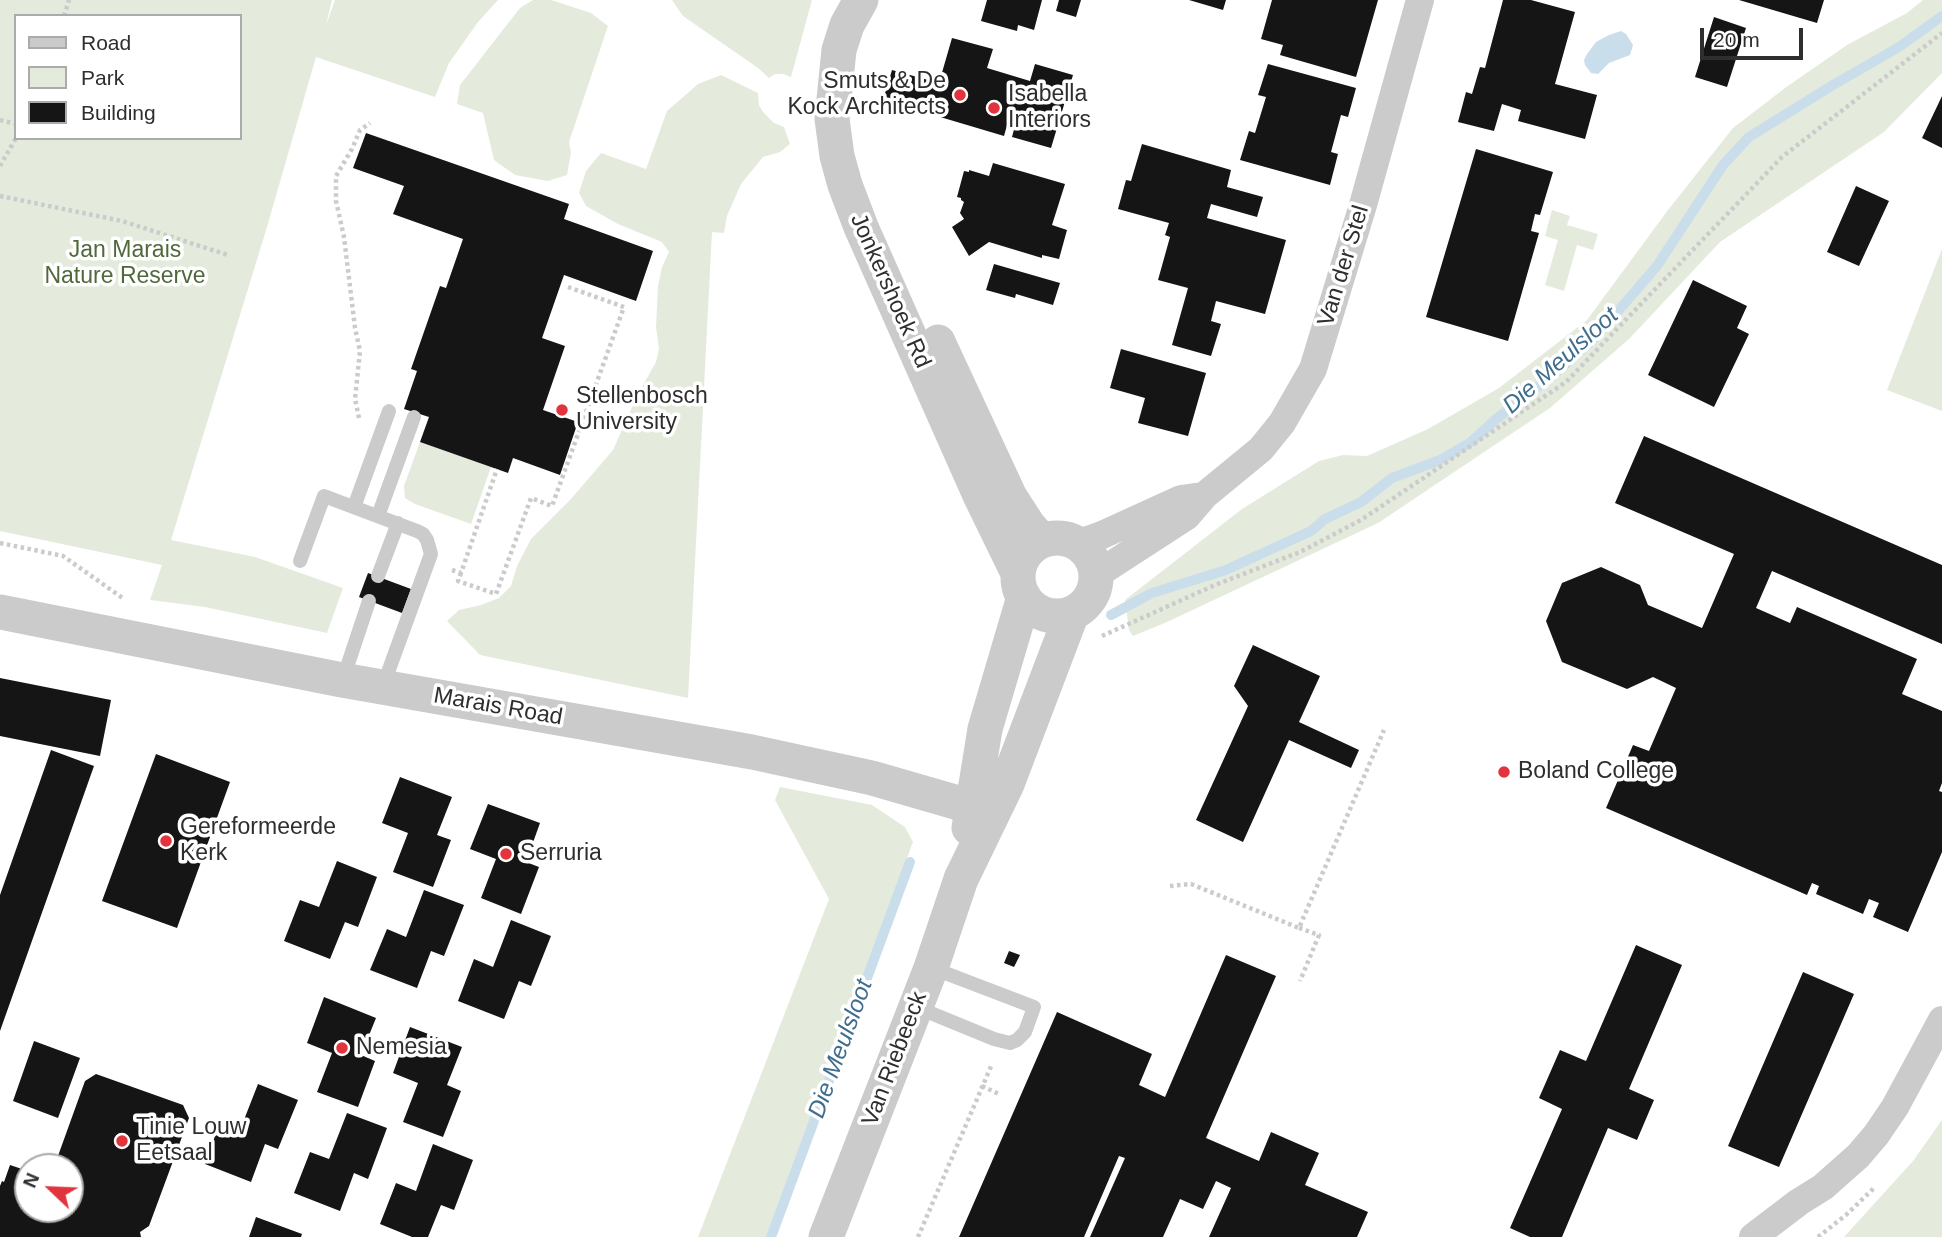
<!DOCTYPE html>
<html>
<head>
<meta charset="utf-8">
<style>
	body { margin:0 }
	#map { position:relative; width:1942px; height:1237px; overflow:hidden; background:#fff; font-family:Helvetica,sans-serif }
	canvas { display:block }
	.legend { position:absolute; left:14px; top:14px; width:228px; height:126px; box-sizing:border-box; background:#fff; border:2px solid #ababab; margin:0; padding:9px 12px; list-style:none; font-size:21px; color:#2e2e2e }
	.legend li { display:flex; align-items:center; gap:14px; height:35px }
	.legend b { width:35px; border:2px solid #ababab }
	.north { position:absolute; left:14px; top:1153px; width:70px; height:70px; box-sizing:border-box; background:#fff; border:2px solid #ababab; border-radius:50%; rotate:293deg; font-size:19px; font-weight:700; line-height:28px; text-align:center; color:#2e2e2e }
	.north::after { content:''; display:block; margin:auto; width:24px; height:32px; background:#e1343d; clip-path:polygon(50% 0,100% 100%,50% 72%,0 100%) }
	.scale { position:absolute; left:1700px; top:28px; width:103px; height:32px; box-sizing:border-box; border:4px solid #2e2e2e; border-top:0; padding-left:9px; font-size:21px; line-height:24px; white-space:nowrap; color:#2e2e2e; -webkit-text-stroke:5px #fff; paint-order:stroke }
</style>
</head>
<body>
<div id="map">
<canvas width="1942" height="1237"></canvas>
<ul class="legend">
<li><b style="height:9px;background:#cbcbcb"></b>Road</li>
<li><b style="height:19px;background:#e4ebdc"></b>Park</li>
<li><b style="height:19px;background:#151515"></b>Building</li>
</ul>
<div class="north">N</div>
<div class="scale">20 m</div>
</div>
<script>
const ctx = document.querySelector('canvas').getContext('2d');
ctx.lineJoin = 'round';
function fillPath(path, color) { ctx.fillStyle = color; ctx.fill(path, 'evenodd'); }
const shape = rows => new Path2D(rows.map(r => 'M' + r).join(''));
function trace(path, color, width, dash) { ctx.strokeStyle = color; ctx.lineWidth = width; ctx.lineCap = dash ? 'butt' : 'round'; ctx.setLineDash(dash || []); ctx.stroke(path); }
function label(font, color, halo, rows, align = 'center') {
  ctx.font = font + ' Helvetica,sans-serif'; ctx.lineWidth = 7; ctx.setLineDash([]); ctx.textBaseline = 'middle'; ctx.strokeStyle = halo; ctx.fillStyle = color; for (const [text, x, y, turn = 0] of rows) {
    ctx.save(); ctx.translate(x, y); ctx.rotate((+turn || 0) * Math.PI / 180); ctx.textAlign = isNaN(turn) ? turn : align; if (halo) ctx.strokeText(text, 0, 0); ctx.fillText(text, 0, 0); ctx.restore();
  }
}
const green = shape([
	[0,0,332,0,326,25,335,0,498,0,478,22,449,63,435,97,316,57,267,227,171,540,255,557,343,588,327,633,205,607,150,600,162,565,0,531],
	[16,16,240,16,240,138,16,138],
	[533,0,551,0,591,13,608,26,569,142,571,152,567,175,548,181,515,175,494,160,483,113,457,104,460,85,520,8],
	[672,0,812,0,791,77,783,74,775,74,769,78,758,68,683,16],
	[1923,0,1942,0,1942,73,1884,132,1720,242,1629,339,1550,408,1378,523,1167,622,1133,636,1129,630,1125,600,1242,509,1319,461,1343,455,1367,456,1428,429,1499,388,1587,320,1668,210,1733,128,1785,88,1847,45,1907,13],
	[721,75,758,93,759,105,763,112,774,123,784,127,790,144,780,152,763,157,741,184,727,216,724,233,712,232,688,698,480,655,447,621,459,610,481,605,499,598,511,586,517,566,531,539,571,499,613,450,638,394,656,362,659,349,656,327,658,286,662,267,669,252,662,242,618,224,586,206,579,193,586,171,601,153,646,169,667,111,698,84],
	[1552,210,1570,216,1567,225,1598,234,1593,250,1577,245,1564,291,1545,285,1558,240,1545,236],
	[1942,249,1942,411,1887,390],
	[420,442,491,467,471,524,415,504,405,498,404,486],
	[780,787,872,805,905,827,913,842,766,1237,698,1237,829,899,775,800],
	[1942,1120,1942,1237,1844,1237,1913,1161]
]);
const water = shape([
	[1621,31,1626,34,1633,45,1630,55,1609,63,1598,74,1591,73,1585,65,1584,60,1587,54,1596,42,1609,35]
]);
const stream = shape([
	[1111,615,1152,593,1226,570,1311,531,1325,519,1361,502,1392,478,1440,460,1471,442,1495,420,1553,375,1593,340,1657,266,1723,165,1749,137,1833,85,1899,47,1942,16],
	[771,1237,910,862]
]);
const building = shape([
	[987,0,1042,0,1034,30,1018,25,1017,31,981,21],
	[1059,0,1081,0,1076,17,1056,11],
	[1189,0,1226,0,1223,10],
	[1272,0,1378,0,1356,77,1280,55,1283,45,1261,39],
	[1503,0,1531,0,1575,12,1555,84,1597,95,1585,139,1518,121,1521,110,1502,104,1494,131,1458,122,1466,92,1472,94,1480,67,1485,68],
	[1739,0,1824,0,1817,23],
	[1714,17,1746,28,1727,87,1695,77],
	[952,38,993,49,987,68,1030,81,1035,64,1073,75,1051,148,1012,137,1018,114,1011,111,1004,136,883,100,892,70,939,83],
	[1268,64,1356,88,1348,117,1341,115,1331,152,1338,154,1330,185,1240,160,1249,131,1255,133,1266,97,1258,95],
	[1942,96,1942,148,1922,138],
	[366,133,569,204,564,219,653,251,636,301,564,275,542,338,565,346,543,410,578,422,560,475,513,458,508,473,420,442,429,417,404,409,417,371,411,369,440,286,446,288,463,239,393,214,404,186,353,168],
	[1142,144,1231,170,1227,187,1263,197,1257,217,1211,204,1207,218,1286,240,1265,314,1216,301,1211,321,1221,324,1211,356,1172,345,1188,288,1158,280,1170,237,1165,235,1169,223,1118,209,1126,180,1131,181],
	[1476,149,1553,172,1540,215,1535,214,1531,231,1539,233,1508,341,1426,317],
	[993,163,1065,184,1052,225,1067,230,1059,259,1042,255,1042,258,989,242,969,256,952,227,964,219,960,213,964,202,961,200,961,198,957,197,964,171,969,172,969,170,989,176],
	[1856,186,1889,201,1859,266,1827,252],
	[994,264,1060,283,1053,305,1016,294,1015,298,986,290],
	[1693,280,1747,306,1737,328,1749,334,1714,407,1648,375],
	[1121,349,1206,373,1188,436,1138,423,1145,398,1110,388],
	[1644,436,1942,565,1942,644,1772,571,1756,608,1790,623,1797,607,1917,659,1902,694,1942,711,1942,783,1939,791,1942,792,1942,852,1908,932,1873,917,1879,903,1869,899,1863,914,1816,894,1819,886,1812,883,1807,895,1606,808,1633,745,1649,751,1676,688,1653,677,1627,689,1562,662,1546,621,1562,583,1601,567,1640,585,1648,605,1702,628,1734,554,1615,503],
	[368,573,411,589,402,613,359,597],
	[1253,645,1320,676,1299,722,1359,750,1351,768,1289,740,1243,842,1196,820,1248,706,1234,686],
	[0,678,111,700,100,756,0,736],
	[51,750,94,766,0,1031,0,895],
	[156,754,230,782,177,928,102,901],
	[400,777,452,797,437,835,451,840,433,887,393,872,408,833,382,823],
	[488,804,540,823,526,862,539,867,521,914,481,898,496,859,470,849],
	[337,861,377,877,358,927,345,922,330,959,284,941,300,900,319,907],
	[424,890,464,905,444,956,431,951,417,988,370,970,387,929,406,937],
	[511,920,551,936,531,986,519,981,504,1019,458,1001,474,959,493,967],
	[1636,945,1682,965,1629,1089,1654,1100,1637,1140,1608,1128,1562,1237,1530,1237,1510,1228,1562,1109,1539,1098,1560,1050,1586,1061],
	[1009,951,1020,955,1014,967,1004,963],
	[1226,955,1276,976,1206,1138,1259,1161,1271,1132,1319,1153,1305,1185,1368,1212,1357,1237,1209,1237,1231,1188,1216,1181,1203,1209,1180,1199,1163,1237,1090,1237,1125,1158,1119,1156,1084,1237,959,1237,1057,1012,1152,1054,1139,1085,1165,1097],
	[1803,972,1854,994,1779,1167,1728,1146],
	[324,997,376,1018,361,1055,375,1061,358,1107,317,1092,332,1053,307,1043],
	[410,1027,462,1047,447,1085,461,1091,443,1137,403,1122,418,1083,393,1073],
	[34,1041,80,1058,58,1118,13,1101],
	[96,1074,183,1105,189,1118,149,1226,140,1232,141,1237,0,1237,0,1186,2,1181,4,1182,10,1165,28,1171,28,1209,70,1209,70,1167,54,1167,85,1081],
	[258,1084,298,1100,278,1149,265,1144,251,1182,205,1164,220,1122,240,1130],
	[347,1113,387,1128,368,1179,354,1173,340,1211,294,1193,310,1152,329,1159],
	[433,1144,473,1160,454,1210,441,1205,428,1237,412,1237,380,1224,396,1183,416,1191],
	[256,1217,302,1234,301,1237,249,1237]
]);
const path = shape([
	[64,16,69,0],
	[0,120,16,124],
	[0,166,16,138],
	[0,196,122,221,228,255],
	[359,418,355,399,360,351,355,328,344,237,336,201,336,176,352,149,360,130,370,123],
	[0,543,63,556,124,599],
	[452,570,461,573,497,469],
	[461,573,458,581,496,594,531,498,552,506,624,307,568,287],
	[1102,636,1215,585,1300,552,1361,520,1566,382,1782,157,1942,33],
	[1170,886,1191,884,1299,928,1384,730],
	[1299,928,1319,935,1300,981],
	[982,1086,1001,1095],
	[918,1237,992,1064],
	[1818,1237,1846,1215,1874,1188]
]);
const service = shape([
	[354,507,389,411],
	[378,516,414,417],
	[300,561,324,496,417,531,423,534,427,540,431,554,383,686],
	[378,576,398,523],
	[343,679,369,601],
	[916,1007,994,1039,1010,1043,1017,1040,1025,1032,1034,1007,932,968]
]);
const minor = shape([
	[1077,544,1102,535,1181,499,1202,496],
	[1096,575,1187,516,1205,495,1261,449,1282,423,1313,369,1363,205,1420,0],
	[1753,1237,1799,1202,1823,1187,1858,1156,1876,1135,1895,1107,1942,1020]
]);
const tertiary = shape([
	[861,0,847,25,839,50,832,119,837,156,845,185,861,227,979,493,1017,571],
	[938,342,1010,497,1028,525,1042,541],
	'1018 577a39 39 0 1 1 78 0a39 39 0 1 1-78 0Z',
	[0,612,342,680,752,752,872,778,993,813],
	[969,828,985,729,1024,597],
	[826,1237,931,968,961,879,1007,784,1072,613]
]);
const markers = [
	[960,95,7,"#e1343d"],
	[994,108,7,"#e1343d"],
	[562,410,7,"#e1343d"],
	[1504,772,7,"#e1343d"],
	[166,841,7,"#e1343d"],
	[506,854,7,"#e1343d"],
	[342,1048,7,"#e1343d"],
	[122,1141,7,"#e1343d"]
];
const poiNames = [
	["Smuts & De",946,82,"right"],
	["Kock Architects",946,108,"right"],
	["Isabella",1008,95],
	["Interiors",1008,121],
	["Stellenbosch",576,397],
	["University",576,423],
	["Boland College",1518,772],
	["Gereformeerde",180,828],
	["Kerk",180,854],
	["Serruria",520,854],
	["Nemesia",356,1048],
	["Tinie Louw",136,1128],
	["Eetsaal",136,1154]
];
const parkNames = [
	["Jan Marais",125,251],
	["Nature Reserve",125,277]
];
const streetNames = [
	["Van der Stel",1344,266,-73],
	["Jonkershoek Rd",890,291,66],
	["Marais Road",498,707,10],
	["Van Riebeeck",895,1059,-69]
];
const waterNames = [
	["Die Meulsloot",1561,361,-42],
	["Die Meulsloot",841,1049,-70]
];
fillPath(green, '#e4ebdc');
fillPath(water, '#c9ddeb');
trace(stream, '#c9ddeb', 10);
fillPath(building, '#151515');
trace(path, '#cbcbcb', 4.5, [3.5, 3.5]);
trace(service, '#cbcbcb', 14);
trace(minor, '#cbcbcb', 28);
trace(tertiary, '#cbcbcb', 35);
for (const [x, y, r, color] of markers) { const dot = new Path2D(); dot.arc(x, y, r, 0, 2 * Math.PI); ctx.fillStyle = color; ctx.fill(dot); trace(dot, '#fff', 2.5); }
label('23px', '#2e2e2e', '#fff', poiNames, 'left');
label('23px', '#50693c', '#fff', parkNames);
label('23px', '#2e2e2e', '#fff', streetNames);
label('italic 24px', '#3e6d8e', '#fff', waterNames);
</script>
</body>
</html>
